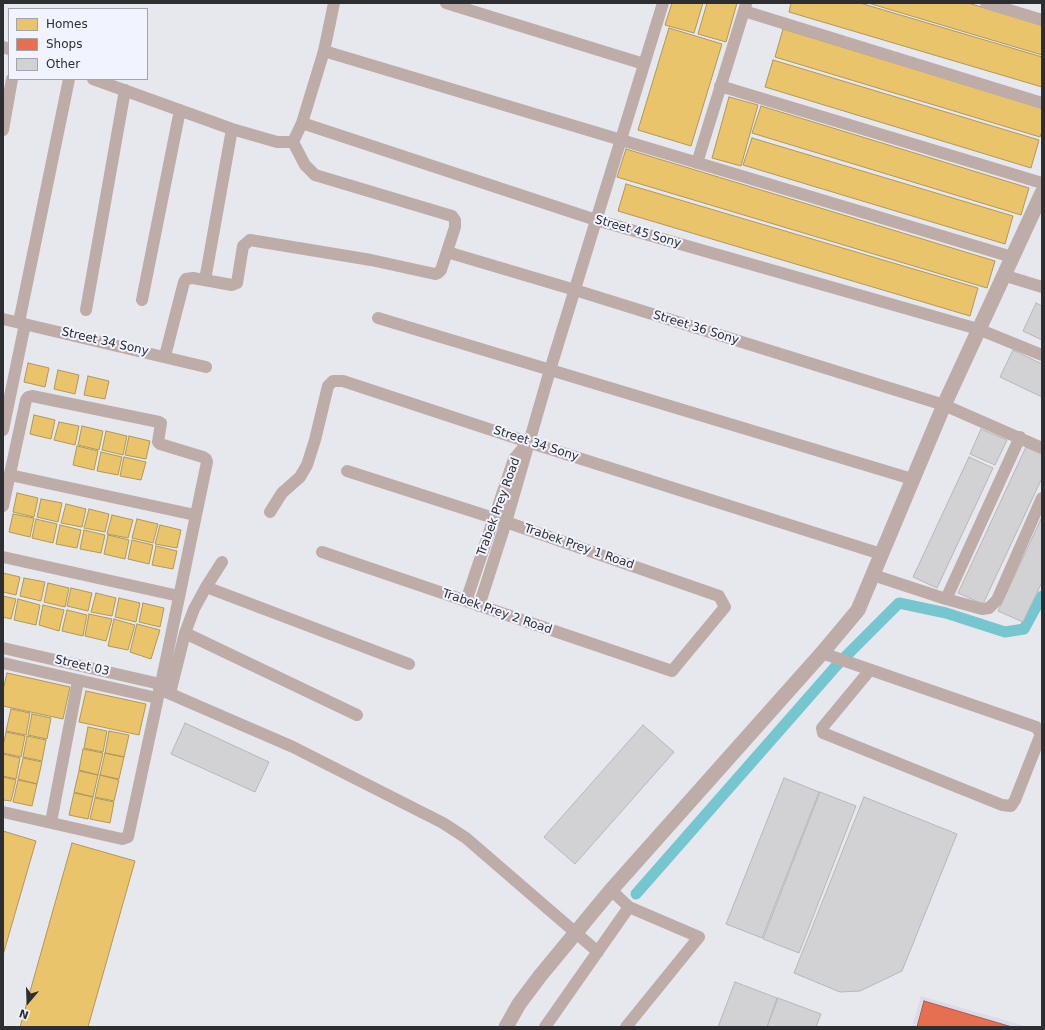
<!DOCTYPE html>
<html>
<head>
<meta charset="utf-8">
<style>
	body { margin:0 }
	#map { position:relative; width:1045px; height:1030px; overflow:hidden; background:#e7e8ee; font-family:"DejaVu Sans",sans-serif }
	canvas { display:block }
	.frame { position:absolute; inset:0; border:4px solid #2c2e31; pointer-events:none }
	.legend { position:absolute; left:8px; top:8px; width:140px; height:72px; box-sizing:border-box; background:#f1f4fe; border:1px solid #a2a5ac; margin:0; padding:5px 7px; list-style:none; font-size:12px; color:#2c2e31 }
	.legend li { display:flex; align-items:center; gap:8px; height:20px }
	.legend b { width:20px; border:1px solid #a2a5ac }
	.north { position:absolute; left:8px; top:982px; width:40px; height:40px; -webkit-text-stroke:3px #f1f4fe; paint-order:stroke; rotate:199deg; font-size:11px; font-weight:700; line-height:16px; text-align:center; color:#2c2e31 }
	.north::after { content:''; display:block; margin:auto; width:14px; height:18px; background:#2c2e31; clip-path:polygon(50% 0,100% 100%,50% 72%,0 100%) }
</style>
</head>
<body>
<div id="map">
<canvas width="1045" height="1030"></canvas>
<div class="frame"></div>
<ul class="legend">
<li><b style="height:11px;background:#e9c46a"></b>Homes</li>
<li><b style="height:11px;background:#e76f51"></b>Shops</li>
<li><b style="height:11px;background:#d2d1d4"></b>Other</li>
</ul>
<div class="north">N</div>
</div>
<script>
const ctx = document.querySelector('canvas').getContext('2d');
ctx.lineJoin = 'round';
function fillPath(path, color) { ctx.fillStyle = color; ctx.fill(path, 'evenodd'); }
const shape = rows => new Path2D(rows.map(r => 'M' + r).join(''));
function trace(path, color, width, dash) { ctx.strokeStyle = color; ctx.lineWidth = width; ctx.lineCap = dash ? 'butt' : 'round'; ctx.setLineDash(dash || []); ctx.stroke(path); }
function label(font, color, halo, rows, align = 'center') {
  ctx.font = font + ' "DejaVu Sans",sans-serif'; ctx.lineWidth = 4; ctx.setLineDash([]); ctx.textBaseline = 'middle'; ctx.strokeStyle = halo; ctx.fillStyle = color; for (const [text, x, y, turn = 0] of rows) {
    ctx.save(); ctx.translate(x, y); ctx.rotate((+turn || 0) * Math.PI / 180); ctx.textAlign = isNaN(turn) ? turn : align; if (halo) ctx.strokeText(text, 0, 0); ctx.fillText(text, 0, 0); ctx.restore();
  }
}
const built = shape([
	[921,996,1025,1026,1025,1027,912,1027]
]);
const homes = shape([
	[672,3,703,3,694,33,665,25,672,3],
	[707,3,737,3,726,42,698,34,707,3],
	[791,3,860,3,1042,57,1042,87,789,12,791,3],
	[868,3,968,3,1042,25,1042,55,868,3],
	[669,28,722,44,691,146,638,130,669,28],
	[783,29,1042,108,1042,131,1040,137,775,57,783,29],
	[773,60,1039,140,1031,168,765,87,773,60],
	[729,97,758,105,741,166,712,158,729,97],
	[761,106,1029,188,1021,215,752,133,761,106],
	[752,138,1013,216,1005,244,743,165,752,138],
	[626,149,995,261,987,288,617,177,626,149],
	[626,184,978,288,970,316,618,211,626,184],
	[28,363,49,368,45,387,24,382,28,363],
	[58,370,79,375,75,394,54,389,58,370],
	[88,376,109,381,105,399,84,395,88,376],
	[34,415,55,420,51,439,30,434,34,415],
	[59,422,79,426,75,445,54,440,59,422],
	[82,426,103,431,99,450,78,445,82,426],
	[106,431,127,436,123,455,102,450,106,431],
	[129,436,150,441,146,459,125,455,129,436],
	[77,446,98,451,94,470,73,465,77,446],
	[101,452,122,457,118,475,97,471,101,452],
	[124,457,146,462,141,480,120,476,124,457],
	[17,493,38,498,34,517,13,512,17,493],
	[41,499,62,503,58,522,37,517,41,499],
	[66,504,86,509,82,527,61,523,66,504],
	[89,509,109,514,105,532,84,528,89,509],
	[13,514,34,518,30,537,9,532,13,514],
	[112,515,133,520,128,538,107,534,112,515],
	[36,519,57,524,53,543,32,538,36,519],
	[137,519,158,524,153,543,132,538,137,519],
	[60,525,81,530,77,548,56,544,60,525],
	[160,525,181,530,177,548,155,544,160,525],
	[84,530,105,535,101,553,80,549,84,530],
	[108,535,129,540,125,559,104,554,108,535],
	[132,540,153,545,149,564,128,559,132,540],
	[156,546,177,551,173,569,152,565,156,546],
	[3,573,20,577,16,595,3,592,3,573],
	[24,578,45,582,41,601,20,596,24,578],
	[48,583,69,588,65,607,44,602,48,583],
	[71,588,92,593,88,611,67,606,71,588],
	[96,593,116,598,112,616,91,612,96,593],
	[3,596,16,599,11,619,3,617,3,596],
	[119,598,140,603,136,622,115,617,119,598],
	[18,599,40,605,36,625,14,620,18,599],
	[143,603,164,608,160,627,139,622,143,603],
	[43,605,64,610,59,631,39,625,43,605],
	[67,610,87,615,83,636,62,631,67,610],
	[89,614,112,619,106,641,85,636,89,614],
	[114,619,135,625,128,650,108,646,114,619],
	[137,624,160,630,151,659,130,652,137,624],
	[7,673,70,687,63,719,3,706,3,690,7,673],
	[86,691,146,704,139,735,79,722,86,691],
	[11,709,30,713,26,735,6,731,11,709],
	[32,714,51,718,47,739,28,735,32,714],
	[88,727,107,731,103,752,84,748,88,727],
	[109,731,129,735,124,757,105,753,109,731],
	[6,732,25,736,21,757,3,753,3,746,6,732],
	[27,736,46,740,42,761,23,757,27,736],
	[83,749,103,753,98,775,79,770,83,749],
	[105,753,124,757,119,779,100,775,105,753],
	[3,754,20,758,16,779,3,776,3,754],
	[23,758,42,762,37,784,18,779,23,758],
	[79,771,98,775,93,797,74,792,79,771],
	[100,775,119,780,114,801,95,797,100,775],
	[3,777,16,780,11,801,3,800,3,777],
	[18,780,37,784,32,806,13,802,18,780],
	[74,793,93,797,88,819,69,815,74,793],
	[95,798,114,802,110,823,90,819,95,798],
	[3,831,36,841,3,955,3,831],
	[72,843,135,861,88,1027,20,1027,72,843]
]);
const shops = shape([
	[924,1001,1012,1027,917,1027,924,1001]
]);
const canal = shape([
	[636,894,837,665,899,603,946,613,1005,632,1024,629,1042,596]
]);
const building = shape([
	[1036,303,1042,306,1042,340,1023,331,1036,303],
	[1013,350,1042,364,1042,397,1000,377,1013,350],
	[981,429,1007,440,995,465,970,454,981,429],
	[1026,447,1042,454,1042,478,983,604,958,593,1026,447],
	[969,457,993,468,937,588,913,577,969,457],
	[1042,517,1042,582,1023,622,998,611,1042,517],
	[185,723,269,762,255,792,171,754,185,723],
	[643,725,674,752,575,864,544,837,643,725],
	[784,778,819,792,762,938,726,924,784,778],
	[820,792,856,806,799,953,763,939,820,792],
	[864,797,957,834,902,971,860,991,840,992,794,973,864,797],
	[735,982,777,998,767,1027,718,1027,735,982],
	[778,998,821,1014,816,1027,767,1027,778,998]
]);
const minor = shape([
	[446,3,644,64],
	[986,3,1042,20],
	[744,11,1042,103],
	[3,47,9,49],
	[324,51,1012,257],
	[93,79,232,129,277,142,293,142],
	[720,86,1042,183],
	[302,123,596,220,978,329,1042,355],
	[3,130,12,79],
	[293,142,302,123,324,51,334,3],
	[697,163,746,4],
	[447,252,575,290,944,405,1042,448],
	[1003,275,1042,287],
	[205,280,232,129],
	[142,300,180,110],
	[86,310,125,90],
	[378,318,912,479],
	[3,319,206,367],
	[19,322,69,79],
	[165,356,184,282,186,279,193,278,232,285,237,283,243,246,250,240,371,260,435,274,438,273,441,270,455,227,455,220,452,216,315,175,305,165,293,142],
	[3,430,25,324],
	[10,475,195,515],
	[3,506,26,400,28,397,32,396,159,422,161,423,158,442,160,444,203,457,206,459,207,462,166,660,128,837,122,839,3,812],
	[270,512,282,493,300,477,307,465,315,440,328,386,333,381,343,381,528,442,881,554],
	[322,552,672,671,725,607,719,596,506,522,347,471],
	[3,557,179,596],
	[873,575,946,599,982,609,989,608,997,600,1042,498],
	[206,587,409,664],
	[946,599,1020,437],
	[466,601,514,459,525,446],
	[479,606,506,522,550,370,663,3],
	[185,633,357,715],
	[3,648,160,684],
	[822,653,1036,727,1041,734,1015,800,1011,806,1002,805,823,733,822,728,870,670],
	[3,663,157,698],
	[159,689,293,747,443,823,466,838,598,952],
	[170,693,185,633,194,609,206,587,222,562],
	[51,822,78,681],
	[611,890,629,907,699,937,626,1027],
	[545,1027,629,907]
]);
const tertiary = shape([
	[506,1027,519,1004,540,976,611,890,822,653,858,610,944,405,1042,193]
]);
const streetNames = [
	["Street 45 Sony",638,232,16],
	["Street 36 Sony",696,328,17],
	["Street 34 Sony",105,342,13],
	["Street 34 Sony",536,444,18],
	["Trabek Prey Road",499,507,-70],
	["Trabek Prey 1 Road",579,547,19],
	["Trabek Prey 2 Road",497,612,19],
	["Street 03",82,666,13]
];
fillPath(built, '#dadde9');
fillPath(homes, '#e9c46a');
trace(homes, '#b09759', 1);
fillPath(shops, '#e76f51');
trace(shops, '#af5c47', 1);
trace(canal, '#76c6cf', 11);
fillPath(building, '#d2d1d4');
trace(building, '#b7b6b9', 1);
trace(minor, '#bdaca8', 12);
trace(tertiary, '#bdaca8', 15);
label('12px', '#2c2e31', '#f1f4fe', streetNames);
</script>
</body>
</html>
